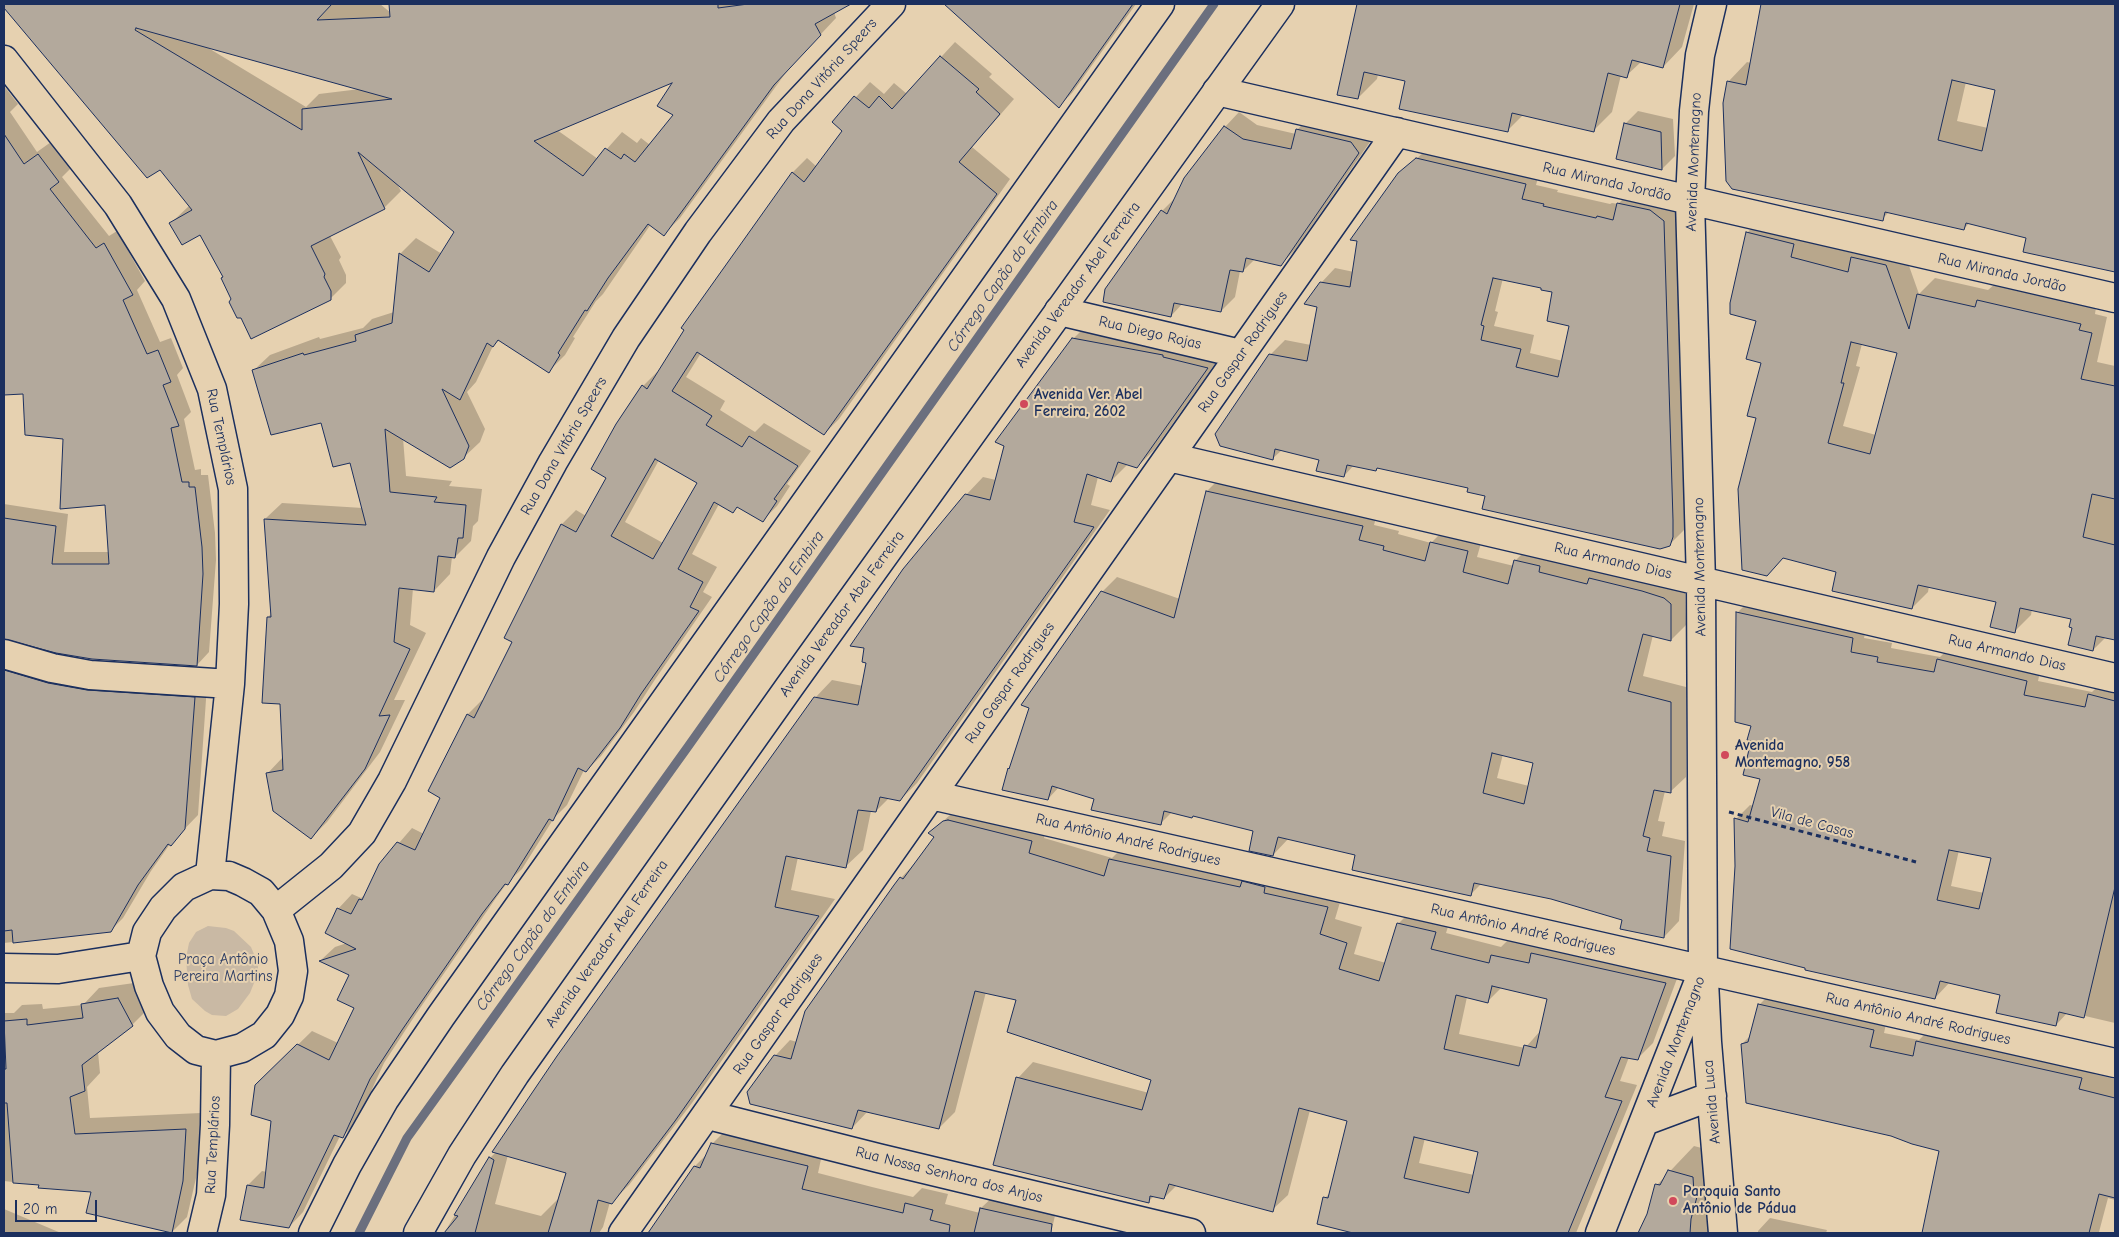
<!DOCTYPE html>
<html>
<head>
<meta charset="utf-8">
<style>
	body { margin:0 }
	#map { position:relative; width:2119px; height:1237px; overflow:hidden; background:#e6d1b0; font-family:"Comic Neue",sans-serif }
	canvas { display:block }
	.frame { position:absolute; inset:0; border:5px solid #1b2f5e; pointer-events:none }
	.scale { position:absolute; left:15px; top:1200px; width:82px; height:22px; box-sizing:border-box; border:2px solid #1b2f5e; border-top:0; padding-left:6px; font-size:15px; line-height:18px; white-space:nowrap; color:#1b2f5e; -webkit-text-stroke:4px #e6d1b0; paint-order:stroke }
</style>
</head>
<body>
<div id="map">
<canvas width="2119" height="1237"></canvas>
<div class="frame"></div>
<div class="scale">20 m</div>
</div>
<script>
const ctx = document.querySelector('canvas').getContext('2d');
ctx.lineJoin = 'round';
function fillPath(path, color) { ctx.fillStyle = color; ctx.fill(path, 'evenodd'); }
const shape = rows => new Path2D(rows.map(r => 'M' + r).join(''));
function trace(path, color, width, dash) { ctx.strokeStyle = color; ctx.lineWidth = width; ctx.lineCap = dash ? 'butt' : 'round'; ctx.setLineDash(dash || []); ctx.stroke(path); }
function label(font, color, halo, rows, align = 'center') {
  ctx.font = font + ' "Comic Neue",sans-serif'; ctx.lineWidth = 4; ctx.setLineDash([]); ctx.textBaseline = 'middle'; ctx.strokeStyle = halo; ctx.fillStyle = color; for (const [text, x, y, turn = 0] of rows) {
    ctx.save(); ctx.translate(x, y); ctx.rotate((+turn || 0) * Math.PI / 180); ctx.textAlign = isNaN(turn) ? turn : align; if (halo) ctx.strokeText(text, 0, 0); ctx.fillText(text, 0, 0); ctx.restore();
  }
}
const green = shape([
	[208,926,226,928,234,931,251,947,258,964,258,973,250,993,238,1009,226,1016,212,1015,205,1011,192,999,188,985,186,958,189,943,196,932]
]);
const shadow = shape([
	[4,4,380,4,391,13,390,4,844,4,834,12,836,18,790,67,680,218,664,234,651,224,603,294,596,301,573,337,575,338,565,355,549,371,499,340,493,346,476,382,467,392,485,429,480,442,463,458,403,438,406,476,452,481,449,486,482,489,478,521,473,526,471,541,455,557,452,557,450,574,434,591,413,588,410,625,426,633,394,700,405,700,380,752,327,822,311,838,267,774,283,757,281,703,268,617,272,613,265,519,282,503,363,508,351,462,321,422,253,371,270,355,319,337,320,339,363,328,372,319,394,312,400,254,416,238,442,254,456,232,396,182,401,191,384,208,330,236,341,257,339,260,346,275,346,283,330,299,232,299,224,277,201,234,171,223,190,205,160,168,148,177,4,7],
	[205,46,360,89,319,94,306,107],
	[676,81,675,114,650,145,641,138,637,143,622,132,598,159,557,130],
	[946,4,1136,4,1072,93,1059,106],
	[1358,4,1694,4,1682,47,1663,67,1642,61,1626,76,1621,75,1612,112,1593,131,1523,115,1507,131,1407,80,1378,74,1377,79,1358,98,1338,94],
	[1763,4,2115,4,2115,271,2024,251,2028,237,1970,222,1964,229,1890,211,1882,219,1728,82,1747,62,1751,63],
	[1966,82,1997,89,1988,128,1957,121],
	[955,42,992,74,989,77,1014,99,972,147,1010,179,839,419,824,434,701,353,686,377,725,401,720,410,755,432,764,423,811,451,787,484,790,486,777,506,763,520,738,506,733,512,719,504,692,554,717,567,703,592,712,597,656,678,634,712,601,756,586,771,584,770,567,805,554,818,522,869,507,883,496,898,416,1014,384,1063,357,1122,342,1137,340,1136,303,1212,289,1227,248,1185,262,1171,267,1172,272,1120,271,1071,312,1031,338,1043,355,1007,351,975,321,960,335,947,347,943,338,909,352,894,361,898,368,892,380,865,412,828,424,834,442,797,468,714,482,700,484,701,514,642,506,638,562,524,576,510,586,516,607,477,643,386,657,372,659,373,792,173,807,158,817,167,844,131,833,122,870,82,884,94,894,83,907,94],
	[659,460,698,482,663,543,625,522],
	[4,86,18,104,10,112,37,152,51,142,71,168,62,177,109,236,117,231,145,281,137,290,160,342,171,338,183,368,177,375,191,412,184,419,195,470,201,469,201,475,208,475,215,533,216,560,209,652,197,665,4,638,4,504,68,514,64,552,110,552,106,503,64,438,24,392,4,394],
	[1638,111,1673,119,1675,156,1662,169,1617,158,1625,124],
	[1239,112,1257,125,1296,134,1297,130,1311,115,1372,139,1295,250,1281,264,1255,259,1243,271,1240,271,1235,297,1221,311,1183,303,1171,316,1106,289,1162,211,1176,197,1185,178,1225,127],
	[1432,145,1540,170,1536,185,1558,190,1557,192,1610,204,1612,203,1618,204,1632,190,1677,207,1687,522,1684,530,1669,545,1486,495,1469,487,1379,467,1376,470,1354,465,1344,476,1320,459,1282,450,1272,459,1270,355,1285,340,1311,345,1321,283,1335,268,1354,272,1399,174],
	[1503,278,1543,287,1554,291,1571,325,1563,361,1530,353,1534,335,1494,326,1498,312,1495,311],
	[1763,216,1807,241,1856,254,1869,241,1903,249,1919,294,1935,278,1988,290,1995,284,2096,307,2095,314,2107,317,2097,362,2115,366,2115,639,2106,637,2093,650,2074,627,2072,618,2032,609,2031,615,2014,632,1997,601,1929,586,1928,592,1912,608,1837,571,1784,557,1767,575,1758,417,1762,362,1747,233],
	[1862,344,1898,352,1876,435,1843,426,1860,367,1856,366],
	[1091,321,1224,351,1154,450,1137,467,1128,464,1111,481,1098,477,1091,505,1110,510,917,783,900,800,889,798,876,811,871,811,863,850,845,867,798,857,791,890,835,899,692,1103,629,1185,612,1202,610,1202,603,1227,599,1233,444,1233,490,1158,496,1152,815,698,832,680,863,686,966,495,983,477,996,480,1073,339],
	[508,1155,568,1172,559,1198,541,1216,495,1204],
	[1222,476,1378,510,1374,525,1399,531,1398,534,1431,543,1447,527,1483,536,1477,557,1514,566,1515,561,1531,545,1685,588,1686,625,1671,640,1653,635,1643,676,1686,687,1686,777,1670,792,1665,791,1658,821,1665,822,1662,836,1685,841,1679,921,1664,937,1623,919,1552,898,1482,883,1470,895,1357,854,1289,838,1273,855,1255,830,1193,815,1173,811,1160,824,1096,798,1059,787,1048,799,1009,769,1102,592,1117,577,1180,599,1207,491],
	[1503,754,1535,762,1529,786,1497,778],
	[1751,599,1867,624,1864,638,1892,643,1891,648,1940,657,1952,645,2041,667,2038,681,2092,692,2103,681,2115,684,2115,1023,2068,1012,2056,1025,2001,994,1950,982,1935,998,1736,866,1736,819,1750,805,1754,806,1762,778,1752,740,1752,725,1737,613],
	[1959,850,1993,857,1984,893,1951,886],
	[4,650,207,685,198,815,170,844,151,871,123,918,110,931,4,943,4,797,25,792,21,766,4,758],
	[960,806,1047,825,1044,838,1112,858,1126,844,1343,892,1335,919,1362,927,1354,954,1386,963,1398,924,1414,908,1451,917,1446,933,1501,947,1508,940,1540,947,1548,938,1681,968,1653,1043,1637,1059,1629,1057,1620,1081,1637,1085,1576,1233,1358,1233,1318,1223,1325,1198,1331,1192,1349,1120,1310,1110,1288,1195,1272,1210,1177,1185,1164,1198,1154,1196,1148,1202,1018,1078,1033,1062,1149,1093,1153,1079,1017,999,986,992,955,1112,939,1128,868,1111,852,1128,775,1056,790,1040,797,1042,901,878,916,862,935,837,930,833],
	[1502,987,1549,998,1542,1029,1525,1048,1459,1034,1467,997,1488,1001],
	[1425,1138,1480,1151,1474,1175,1419,1163],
	[134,983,148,1009,132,1025,98,1052,100,1073,87,1087,90,1118,201,1113,199,1165,187,1217,171,1233,93,1191,4,1181,4,1013,14,1013,22,1005,42,1004,43,1009,83,1005,99,988],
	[1774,990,1888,1015,1884,1033,1919,1040,1933,1026,2096,1063,2094,1074,2115,1079,2115,1200,2108,1198,2099,1232,2106,1233,1923,1233,1940,1150,1742,1044,1752,1034,1759,1005],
	[728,1128,823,1150,818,1173,872,1187,913,1197,922,1188,948,1194,945,1204,980,1213,981,1208,997,1193,1057,1207,1051,1233,650,1233,695,1166,708,1153,712,1144],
	[1694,1146,1717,1152,1712,1233,1640,1233,1648,1214,1657,1185],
	[4,1209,61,1233,4,1233],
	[1770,1218,1827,1230,1826,1233,1758,1233,1758,1231]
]);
const stream = shape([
	[359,1233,407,1138,687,748,1214,4]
]);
const building = shape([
	[4,4,332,4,317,20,390,17,389,4,718,4,718,8,748,4,851,4,815,24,821,35,774,85,664,236,648,224,608,278,587,311,585,310,558,353,560,355,549,373,498,340,493,347,487,343,460,400,442,389,469,446,464,459,450,468,385,429,390,492,437,497,434,502,466,505,463,538,458,538,455,558,438,556,434,592,399,588,394,642,410,649,379,716,390,715,365,769,311,839,273,811,266,773,283,770,280,704,262,703,267,617,271,617,264,519,366,525,350,463,333,467,321,423,271,435,252,370,303,353,304,355,356,341,355,335,392,323,399,253,429,272,454,232,358,152,385,209,311,246,325,274,324,277,331,291,331,300,251,339,241,318,237,318,229,302,231,299,221,278,223,277,200,235,182,245,169,223,192,210,160,170,147,178,4,8,4,4],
	[136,28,392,99,302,109,302,130,135,30,136,28],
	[672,83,657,106,673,115,635,162,624,154,621,159,605,148,583,176,534,141,672,83],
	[944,4,1133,4,1059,108,944,4],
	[1357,4,1680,4,1663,68,1632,60,1627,78,1608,73,1594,132,1512,113,1508,132,1399,109,1405,81,1364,72,1358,99,1337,95,1357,4],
	[1761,4,2115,4,2115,272,2023,252,2026,238,1966,223,1964,230,1885,212,1883,221,1732,189,1726,181,1723,103,1727,81,1746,85,1761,4],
	[1952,80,1995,90,1982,151,1938,140,1952,80],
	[940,56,979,89,976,92,1000,114,959,162,997,194,824,435,697,352,672,391,712,416,706,425,742,447,749,436,798,466,774,499,777,501,763,522,737,507,733,513,714,502,678,569,703,582,690,607,699,611,641,694,620,728,586,772,578,768,553,821,549,819,508,885,505,884,482,914,402,1030,370,1079,343,1138,334,1135,289,1228,240,1220,247,1185,264,1188,271,1121,251,1115,255,1085,297,1044,329,1060,354,1008,337,1000,349,975,319,961,356,949,325,933,332,919,337,908,351,914,359,899,362,900,379,864,397,842,415,850,440,798,428,791,467,714,474,718,512,642,504,638,561,524,576,532,606,478,591,469,616,424,642,385,647,389,684,330,681,328,792,172,804,182,842,131,832,122,854,96,869,108,879,96,892,109,940,56],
	[655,459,697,483,653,559,611,536,655,459],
	[1624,123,1661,132,1662,170,1616,159,1624,123],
	[1224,126,1243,139,1291,149,1296,129,1351,142,1359,153,1281,266,1246,258,1243,272,1230,270,1221,312,1174,303,1171,317,1103,302,1105,289,1161,210,1167,214,1184,178,1224,126],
	[4,134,24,164,38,154,59,182,50,189,96,248,104,243,133,295,123,300,147,354,158,350,171,382,163,385,179,426,171,428,182,482,189,482,189,487,195,487,202,547,203,574,197,666,92,659,56,653,4,639,4,518,56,526,52,564,109,564,105,505,60,509,63,439,25,435,23,394,4,395,4,134],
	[1416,158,1526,184,1522,199,1544,204,1543,206,1596,218,1597,216,1613,220,1617,203,1650,210,1664,221,1673,520,1673,537,1670,546,1660,549,1482,509,1485,496,1467,492,1468,488,1377,468,1376,471,1347,465,1344,477,1316,471,1319,460,1275,449,1273,460,1220,446,1215,434,1269,354,1307,361,1317,307,1304,304,1320,282,1350,287,1357,241,1350,240,1398,173,1416,158],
	[1493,278,1541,288,1541,290,1552,292,1547,321,1569,326,1558,377,1516,367,1521,349,1481,340,1484,326,1481,325,1493,278],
	[1746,232,1794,244,1791,257,1848,272,1851,257,1886,265,1909,329,1917,294,1975,307,1977,300,2081,324,2079,330,2092,333,2081,379,2115,386,2115,499,2092,494,2083,537,2115,545,2115,640,2096,636,2093,651,2068,645,2072,628,2069,627,2071,619,2020,608,2015,633,1990,627,1996,602,1918,585,1912,609,1832,591,1836,572,1783,558,1767,576,1742,570,1738,489,1756,418,1747,416,1761,363,1746,359,1756,321,1730,314,1730,303,1746,232],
	[1851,342,1897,353,1870,454,1828,443,1844,383,1841,383,1851,342],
	[1072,338,1163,355,1163,357,1208,368,1137,468,1118,462,1111,482,1087,474,1074,522,1094,527,900,801,880,797,876,812,858,810,846,868,786,856,775,907,819,916,675,1121,612,1204,598,1200,590,1233,548,1233,566,1173,492,1152,557,1056,814,697,858,705,866,663,862,662,864,648,850,646,903,569,965,494,990,500,1004,446,995,442,1072,338],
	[1206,491,1363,526,1359,540,1384,546,1383,550,1425,561,1430,542,1468,551,1463,572,1508,584,1514,560,1540,566,1539,572,1587,584,1589,578,1642,591,1664,598,1671,604,1671,641,1643,634,1628,691,1671,702,1671,793,1654,790,1643,836,1650,838,1647,851,1671,856,1664,938,1620,929,1622,920,1551,899,1474,883,1471,896,1352,870,1355,855,1278,837,1273,856,1249,851,1253,831,1193,816,1192,818,1164,811,1161,825,1091,810,1094,799,1052,786,1048,800,1002,790,1008,768,1009,769,1029,708,1021,705,1101,591,1174,618,1206,491],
	[1492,753,1533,763,1524,804,1483,793,1492,753],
	[1736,612,1853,638,1851,652,1878,657,1877,662,1934,672,1937,659,2027,681,2024,695,2085,707,2088,694,2115,701,2115,887,2084,1018,2059,1012,2056,1026,1996,1013,2000,995,1940,981,1935,999,1805,970,1805,968,1730,949,1735,866,1734,818,1748,822,1760,779,1743,775,1751,741,1747,740,1751,726,1735,722,1736,612],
	[1949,850,1991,858,1979,909,1937,900,1949,850],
	[4,670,48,683,87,690,195,697,185,829,171,846,168,844,138,885,111,932,13,943,12,930,4,931,4,670],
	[948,820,1032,841,1029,853,1104,876,1109,859,1240,887,1242,881,1265,887,1264,893,1328,907,1320,934,1347,943,1339,969,1379,981,1397,923,1436,932,1431,949,1489,963,1491,955,1529,963,1531,953,1666,983,1638,1060,1621,1057,1605,1097,1622,1101,1568,1233,1353,1233,1317,1224,1323,1197,1328,1198,1347,1121,1299,1108,1273,1212,1169,1184,1164,1199,1150,1196,1149,1203,993,1165,1016,1077,1142,1110,1151,1080,1007,1032,1016,1000,975,991,939,1129,858,1110,852,1129,750,1104,747,1092,774,1055,791,1059,805,1011,894,885,900,877,903,879,934,837,928,833,943,821,948,820],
	[1492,986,1547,999,1536,1048,1524,1045,1519,1066,1444,1049,1456,995,1488,1003,1492,986],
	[1414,1137,1478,1152,1469,1193,1404,1178,1414,1137],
	[118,998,133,1026,82,1065,85,1091,70,1097,75,1134,186,1129,183,1181,172,1233,86,1213,91,1192,38,1188,39,1185,13,1183,7,1103,4,1103,4,1069,6,1069,4,1021,27,1019,27,1025,83,1018,81,1004,118,998],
	[1758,1004,1874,1030,1870,1047,1913,1056,1916,1041,2082,1078,2079,1089,2115,1098,2115,1198,2099,1194,2089,1233,1922,1233,1939,1151,1912,1144,1891,1136,1746,1103,1741,1044,1748,1042,1758,1004],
	[711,1143,808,1166,802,1189,903,1213,905,1203,933,1210,930,1220,950,1225,949,1233,648,1233,694,1166,700,1168,711,1143],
	[489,1157,494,1160,475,1233,444,1233,458,1216,454,1215,489,1157],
	[1668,1170,1693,1177,1694,1193,1698,1193,1691,1219,1690,1233,1638,1233,1647,1214,1655,1184,1660,1185,1668,1170],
	[980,1208,1052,1224,1051,1233,974,1233,980,1208]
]);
const path = shape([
	[1729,812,1916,862]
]);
const minor = shape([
	[4,60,118,205,176,299,212,389,233,489,234,604,230,684,210,875],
	[1217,91,2115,298],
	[1059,311,1241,354],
	[1169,457,2115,678],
	[4,654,52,668,90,675,230,684],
	[931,795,2115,1063],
	[210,875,229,876,243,882,261,892,276,910,289,941,293,971,289,996,280,1015,264,1035,242,1048,216,1055,196,1050,178,1036,160,1012,149,986,141,956,147,932,163,908,184,887,210,875],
	[276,910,331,866,362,833,392,781,501,557,553,462,626,338,698,232,781,121,891,4],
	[4,968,58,969,141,956],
	[1704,981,1707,1042,1723,1233],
	[708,1115,878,1158,1191,1233],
	[1645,1121,1712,1096],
	[202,1233,211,1195,215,1125,216,1055],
	[623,1233,1397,132],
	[1600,1233,1703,971,1701,582,1690,201,1694,111,1700,55,1712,4]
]);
const major = shape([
	[313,1233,347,1165,384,1100,441,1016,1160,4],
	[418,1233,462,1155,515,1074,790,686,1280,4]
]);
const markers = [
	[1024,404,5,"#d1495b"],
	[1725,755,5,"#d1495b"],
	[1673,1201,5,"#d1495b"]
];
const streetNames = [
	["Rua Dona Vitória Speers",822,79,-48],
	["Avenida Montemagno",1694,162,-88],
	["Rua Miranda Jordão",1607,182,13],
	["Rua Miranda Jordão",2002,273,13],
	["Avenida Vereador Abel Ferreira",1078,285,-54],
	["Rua Diego Rojas",1150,333,13],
	["Rua Gaspar Rodrigues",1243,352,-55],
	["Rua Templários",221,437,78],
	["Rua Dona Vitória Speers",564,446,-60],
	["Rua Armando Dias",1613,561,13],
	["Avenida Montemagno",1700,567,-91],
	["Avenida Vereador Abel Ferreira",842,614,-54],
	["Rua Armando Dias",2007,653,13],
	["Rua Gaspar Rodrigues",1010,683,-55],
	["Vila de Casas",1812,823,15],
	["Rua Antônio André Rodrigues",1128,840,13],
	["Rua Antônio André Rodrigues",1523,930,13],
	["Avenida Vereador Abel Ferreira",607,944,-55],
	["Rua Gaspar Rodrigues",778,1014,-55],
	["Rua Antônio André Rodrigues",1918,1019,13],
	["Avenida Montemagno",1676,1042,-69],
	["Avenida Luca",1712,1102,-95],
	["Rua Templários",213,1145,-87],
	["Rua Nossa Senhora dos Anjos",949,1175,14]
];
const poiNames = [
	["Avenida Ver. Abel",1034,395],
	["Ferreira, 2602",1034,412],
	["Avenida",1735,746],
	["Montemagno, 958",1735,763],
	["Paroquia Santo",1683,1192],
	["Antônio de Pádua",1683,1209]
];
const parkNames = [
	["Praça Antônio",223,960],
	["Pereira Martins",223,977]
];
const waterNames = [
	["Córrego Capão do Embira",1003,276,-55],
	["Córrego Capão do Embira",769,607,-55],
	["Córrego Capão do Embira",533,936,-54]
];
fillPath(green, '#c9b9a4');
fillPath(shadow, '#0003');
trace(stream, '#6b6f7e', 9);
fillPath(building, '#b3a99c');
trace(building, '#1b2f5e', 1);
trace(minor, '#1b2f5e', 31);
trace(major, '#1b2f5e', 31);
trace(path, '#1b2f5e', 3, [5, 4]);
trace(minor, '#e6d1b0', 28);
trace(major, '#e6d1b0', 28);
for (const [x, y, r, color] of markers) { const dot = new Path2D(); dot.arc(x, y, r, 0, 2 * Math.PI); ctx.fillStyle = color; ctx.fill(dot); trace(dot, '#e6d1b0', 2); }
label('15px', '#1b2f5e', '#e6d1b0', streetNames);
label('bold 15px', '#1b2f5e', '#e6d1b0', poiNames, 'left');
label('15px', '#2c3d65', '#e6d1b0', parkNames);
label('italic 16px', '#2f3f66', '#e6d1b0', waterNames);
</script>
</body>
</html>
